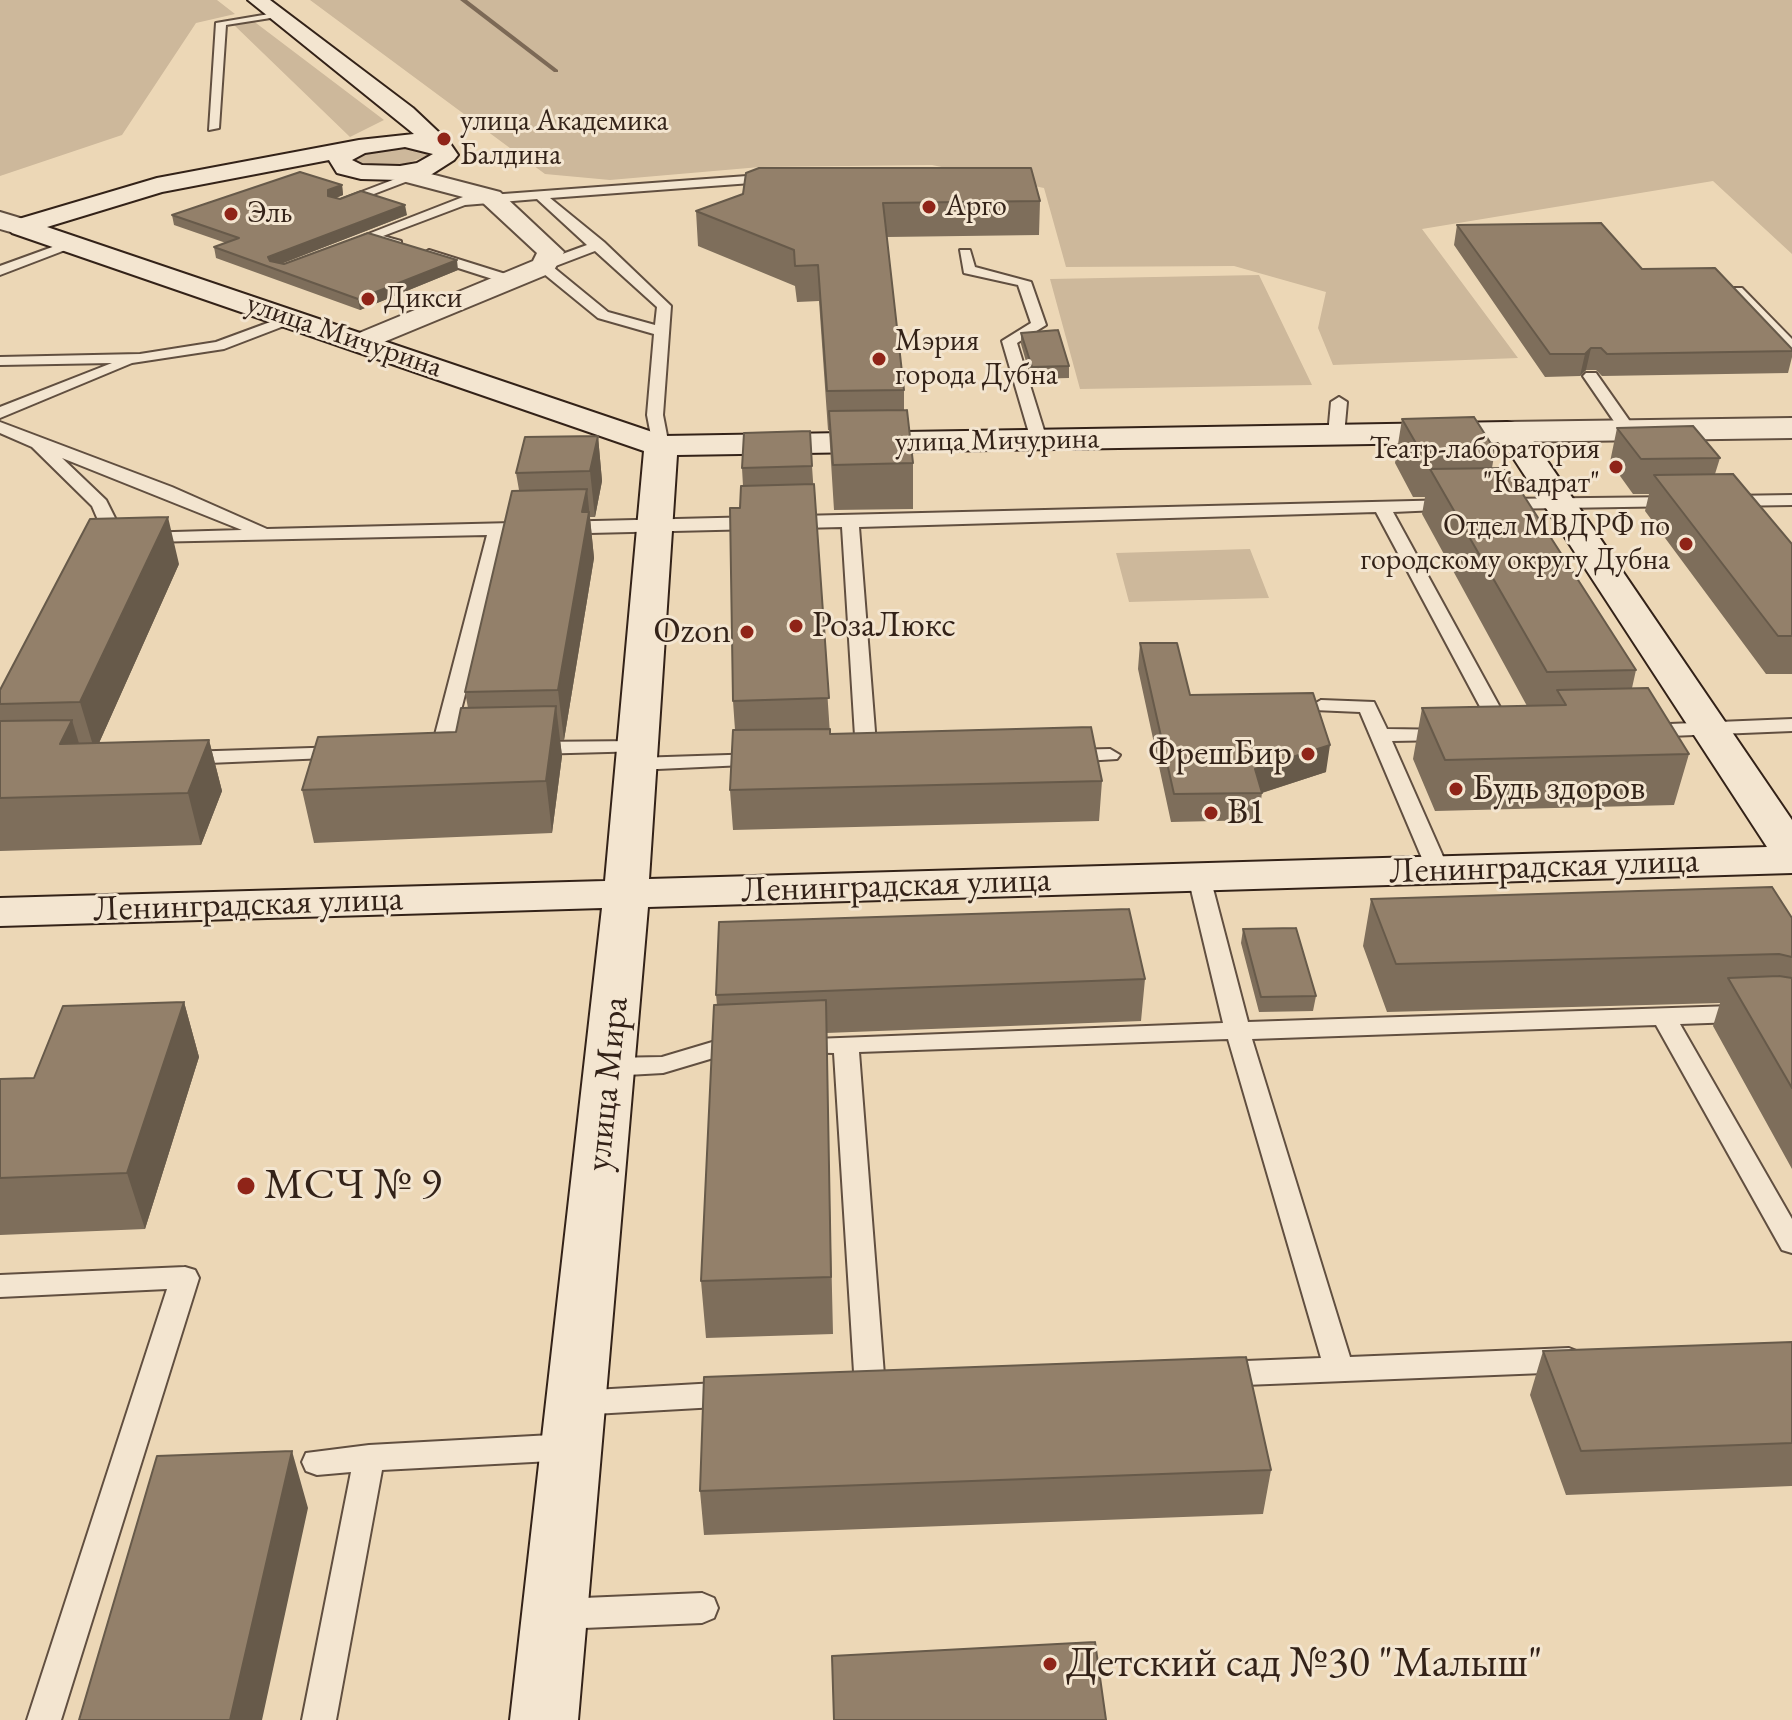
<!DOCTYPE html>
<html>
<head>
<meta charset="utf-8">
<style>
	body { margin:0 }
	canvas { display:block; background:#ecd7b6 }
</style>
</head>
<body>
<canvas width="1792" height="1720"></canvas>
<script>
const ctx = document.querySelector('canvas').getContext('2d');
ctx.lineJoin = 'round';
function fillPath(path, color) { ctx.fillStyle = color; ctx.fill(path, 'evenodd'); }
const shape = rows => new Path2D(rows.map(r => 'M' + r).join(''));
function trace(path, color, width, dash) { ctx.strokeStyle = color; ctx.lineWidth = width; ctx.lineCap = dash ? 'butt' : 'round'; ctx.setLineDash(dash || []); ctx.stroke(path); }
function label(font, color, halo, rows, align = 'center') {
  ctx.font = font + ' "EB Garamond",serif'; ctx.lineWidth = 6; ctx.setLineDash([]); ctx.textBaseline = 'middle'; ctx.strokeStyle = halo; ctx.fillStyle = color; for (const [text, x, y, turn = 0] of rows) {
    ctx.save(); ctx.translate(x, y); ctx.rotate((+turn || 0) * Math.PI / 180); ctx.textAlign = isNaN(turn) ? turn : align; if (halo) ctx.strokeText(text, 0, 0); ctx.fillText(text, 0, 0); ctx.restore();
  }
}
const green = shape([
	[0,0,217,0,235,14,196,23,122,135,0,176],
	[310,0,1792,0,1792,254,1713,181,1422,229,1518,358,1333,365,1318,328,1326,292,1234,266,1066,267,1044,188,932,165,760,167,610,180,545,174],
	[252,20,384,120,350,137,234,25],
	[400,144,428,152,427,156,396,167,370,167,355,160,361,151],
	[1259,275,1312,385,1080,389,1050,279],
	[1250,549,1269,598,1129,602,1116,553]
]);
const stream = shape([
	[460,0,467,0,558,70,558,72,554,72,460,0]
]);
const lane = shape([
	[281,12,277,17,226,25,219,128,209,130,216,23,281,12],
	[411,173,421,176,345,205,335,202,411,173],
	[774,174,778,175,778,181,550,198,604,242,671,306,663,415,669,446,661,451,653,446,647,415,654,334,598,318,538,269,538,263,587,245,537,199,465,205,383,236,401,241,401,247,396,248,363,236,463,197,774,174],
	[595,251,657,307,655,325,608,312,553,267,595,251],
	[69,241,81,244,0,275,0,266,69,241],
	[429,250,515,277,517,280,505,283,424,257,422,254,429,250],
	[960,250,970,250,975,267,1031,282,1046,325,1017,343,1047,440,1045,443,1031,440,1002,341,1031,323,1018,285,964,273,960,250],
	[1732,288,1742,288,1792,339,1792,351,1732,294,1732,288],
	[292,314,299,318,297,321,224,349,132,363,0,418,0,407,112,363,0,365,0,357,140,354,216,342,292,314],
	[1586,373,1596,373,1636,430,1634,433,1622,433,1583,376,1586,373],
	[1339,397,1347,402,1344,435,1336,440,1328,435,1331,402,1339,397],
	[0,422,172,487,267,529,1454,500,1460,501,1460,509,1393,512,1513,731,1503,737,1493,731,1376,512,859,527,877,757,867,763,854,761,851,757,856,752,842,527,505,535,451,750,441,756,431,750,487,535,146,542,137,537,140,533,242,530,62,458,106,500,116,520,100,546,94,547,85,542,98,520,92,506,32,447,0,433,0,422],
	[1792,495,1792,505,1728,506,1720,501,1728,496,1792,495],
	[1678,497,1686,502,1684,506,1500,509,1492,504,1500,499,1678,497],
	[1321,700,1374,702,1387,729,1454,730,1457,734,1447,740,1392,741,1449,870,1446,875,1438,877,1427,870,1360,712,1314,710,1311,706,1321,700],
	[1792,719,1792,731,1645,737,1635,731,1645,725,1792,719],
	[638,741,645,743,648,747,645,751,533,754,523,748,533,742,638,741],
	[343,747,350,749,353,753,350,757,185,764,175,758,185,752,343,747],
	[1110,749,1120,755,1117,759,1068,762,1058,756,1068,750,1110,749],
	[759,754,769,760,766,764,636,770,626,764,636,758,759,754],
	[1199,870,1210,877,1248,1022,1763,1005,1792,1010,1792,1026,1763,1021,1680,1024,1792,1219,1792,1253,1782,1250,1656,1025,1252,1039,1350,1357,1569,1348,1579,1352,1584,1360,1579,1368,1569,1372,1220,1386,1210,1382,1205,1374,1210,1366,1220,1362,1321,1358,1228,1039,859,1052,885,1388,880,1396,870,1400,860,1396,855,1388,834,1053,789,1052,786,1046,789,1040,1223,1023,1188,877,1199,870],
	[719,1040,740,1040,749,1042,752,1048,749,1054,720,1056,663,1073,609,1076,600,1073,597,1067,600,1061,609,1058,662,1057,719,1040],
	[185,1267,195,1270,199,1278,61,1720,27,1720,167,1289,0,1297,0,1275,185,1267],
	[734,1382,744,1386,749,1394,744,1402,734,1406,576,1415,565,1412,561,1403,565,1394,576,1391,734,1382],
	[570,1434,581,1438,585,1447,581,1456,570,1460,382,1470,336,1720,302,1720,351,1472,317,1475,306,1471,302,1462,306,1453,369,1445,570,1434],
	[702,1593,714,1598,718,1608,714,1618,702,1623,560,1629,548,1624,544,1614,548,1604,560,1599,702,1593]
]);
const street = shape([
	[400,166,500,192,564,252,553,272,362,351,352,348,347,342,352,336,533,261,537,253,482,202,391,178,388,173,391,168,400,166],
	[0,212,30,221,34,227,21,235,0,229,0,212],
	[1792,418,1792,438,1507,442,1496,439,1491,432,1496,425,1507,422,1792,418]
]);
const secondary = shape([
	[248,0,270,0,413,108,449,142,458,155,454,160,432,174,400,180,361,179,337,173,329,160,162,192,47,227,664,436,1507,422,1518,425,1535,443,1792,820,1792,873,648,907,578,1720,510,1720,602,908,0,926,0,898,605,881,644,451,12,233,8,227,12,221,157,178,359,140,414,134,248,0],
	[405,147,433,154,417,163,400,166,362,165,352,160,365,153,405,147],
	[1498,442,1512,456,1767,847,649,879,677,455,1498,442]
]);
const wall = shape([
	[342,185,343,195,336,198,407,215,281,264,458,270,360,310,216,258,214,247,226,243,174,225,172,215],
	[743,194,1040,201,1039,235,887,237,904,390,904,410,913,463,913,509,834,510,829,430,828,430,819,301,797,302,795,286,698,246,696,211],
	[1457,225,1642,269,1792,349,1792,357,1788,373,1602,376,1596,370,1586,370,1580,376,1545,377,1454,245],
	[1021,333,1069,366,1069,378,1031,379,1021,344],
	[1402,419,1495,450,1492,468,1636,670,1632,688,1689,754,1674,805,1435,811,1413,759,1422,708,1527,706,1422,514,1425,497,1413,497,1395,463],
	[1617,428,1720,458,1715,474,1792,544,1792,674,1766,674,1645,511,1649,494,1633,494,1610,462],
	[598,436,602,481,595,517,590,517,594,558,564,740,560,740,562,756,552,833,314,843,302,790,456,732,468,708,465,692,519,490,516,473],
	[812,466,830,734,1102,781,1099,821,733,830,730,790,735,730,733,701,740,508,743,486,742,468],
	[179,564,99,743,209,740,222,791,201,845,0,851,0,690],
	[1140,643,1190,695,1326,772,1262,793,1258,820,1171,822,1138,669],
	[1371,899,1792,918,1792,1169,1713,1026,1720,1003,1387,1012,1363,946],
	[1243,929,1316,996,1313,1011,1259,1012,1241,943],
	[1145,979,1141,1021,826,1033,833,1334,706,1338,701,1281,717,1005,716,995],
	[184,1002,199,1057,145,1229,0,1235,0,1079,34,1078],
	[1792,1342,1792,1486,1566,1495,1530,1395,1543,1351],
	[1271,1470,1263,1514,704,1535,700,1491]
]);
const shadedWall = shape([
	[342,185,343,195,330,200,328,190],
	[405,205,407,215,270,268,268,257],
	[457,260,458,270,360,310,358,299],
	[1591,348,1586,370,1580,376,1585,354],
	[598,436,602,481,595,517,590,471],
	[587,489,594,558,564,740,558,690,582,512],
	[168,517,179,564,95,752,80,702],
	[556,706,562,756,552,833,546,781],
	[72,720,87,770,60,744],
	[209,740,222,791,201,845,188,793],
	[1330,745,1326,772,1261,793,1255,769],
	[184,1002,199,1057,145,1229,127,1173],
	[292,1451,308,1508,262,1720,230,1720]
]);
const building = shape([
	[759,168,1031,168,1040,201,883,203,904,390,827,391,818,265,795,266,794,250,696,211,743,194,746,173,759,168],
	[300,172,342,185,328,190,328,196,340,199,361,191,405,205,268,257,270,261,284,264,368,233,457,260,358,299,214,247,239,238,172,215,300,172],
	[1601,223,1642,269,1715,268,1792,349,1792,351,1607,354,1601,348,1591,348,1585,354,1550,354,1457,225,1601,223],
	[1058,330,1069,366,1032,367,1021,333,1058,330],
	[907,410,913,463,833,465,829,411,907,410],
	[1474,417,1495,450,1421,452,1402,419,1474,417],
	[1693,426,1720,458,1641,459,1617,428,1693,426],
	[810,431,812,466,742,468,744,433,810,431],
	[598,436,590,471,516,473,525,437,598,436],
	[1506,468,1636,670,1547,672,1430,469,1506,468],
	[1733,474,1792,544,1792,636,1778,636,1654,475,1733,474],
	[814,484,829,698,733,701,730,508,740,508,741,486,814,484],
	[587,489,582,512,589,512,558,690,465,692,512,491,587,489],
	[168,517,80,702,0,704,0,690,90,519,168,517],
	[1140,643,1177,643,1190,695,1313,693,1330,745,1255,769,1262,793,1174,794,1140,643],
	[1648,688,1689,754,1445,760,1422,708,1566,705,1557,690,1648,688],
	[556,706,546,781,302,790,318,737,456,732,461,708,556,706],
	[72,720,60,744,209,740,188,793,0,798,0,721,72,720],
	[1091,727,1102,781,730,790,733,730,830,729,830,734,1091,727],
	[1772,887,1792,918,1792,957,1779,954,1396,964,1371,899,1772,887],
	[1129,909,1145,979,716,995,719,922,1129,909],
	[1296,928,1316,996,1261,997,1243,929,1296,928],
	[1779,976,1792,978,1792,1088,1728,978,1779,976],
	[826,1000,831,1277,701,1281,714,1005,826,1000],
	[184,1002,127,1173,0,1178,0,1079,34,1078,63,1006,184,1002],
	[1792,1342,1792,1443,1581,1451,1543,1351,1792,1342],
	[1246,1357,1271,1470,700,1491,704,1377,1246,1357],
	[292,1451,230,1720,79,1720,157,1456,292,1451],
	[1095,1642,1106,1720,834,1720,832,1656,1095,1642]
]);
const markers = [
	[444,139,8,"#8f2418"],
	[929,207,8,"#8f2418"],
	[231,214,8,"#8f2418"],
	[368,299,8,"#8f2418"],
	[879,359,8,"#8f2418"],
	[1616,467,8,"#8f2418"],
	[1686,544,8,"#8f2418"],
	[796,626,8,"#8f2418"],
	[747,632,8,"#8f2418"],
	[1308,754,8,"#8f2418"],
	[1456,789,8,"#8f2418"],
	[1211,813,8,"#8f2418"],
	[246,1186,10,"#8f2418"],
	[1050,1664,8,"#8f2418"]
];
const farPoinames = [
	["улица Академика",460,122],
	["Балдина",460,156],
	["Арго",945,207],
	["Эль",247,214],
	["Дикси",384,299],
	["Мэрия",895,342],
	["города Дубна",895,376],
	["Театр-лаборатория",1600,450,"right"],
	["\"Квадрат\"",1600,484,"right"],
	["Отдел МВД РФ по",1670,527,"right"],
	["городскому округу Дубна",1670,561,"right"]
];
const farStreetnames = [
	["улица Мичурина",344,336,19],
	["улица Мичурина",997,441,-1]
];
const poiNames = [
	["РозаЛюкс",812,626],
	["Ozon",731,632,"right"],
	["ФрешБир",1292,754,"right"],
	["Будь здоров",1472,789],
	["В1",1227,813]
];
const streetNames = [
	["Ленинградская улица",1544,867,-2],
	["Ленинградская улица",896,886,-2],
	["Ленинградская улица",248,905,-2],
	["улица Мира",608,1084,-84]
];
const nearPoinames = [
	["МСЧ № 9",264,1186],
	["Детский сад №30 \"Малыш\"",1066,1664]
];
fillPath(green, '#cdb89b');
fillPath(stream, '#7c6956');
trace(lane, '#614f40', 4);
trace(street, '#614f40', 4);
trace(secondary, '#332218', 4);
fillPath(lane, '#f3e5d0');
fillPath(street, '#f3e5d0');
fillPath(secondary, '#f3e5d0');
fillPath(wall, '#7e6e5b');
fillPath(shadedWall, '#675a4a');
fillPath(building, '#93806a');
trace(building, '#675a4a', 2);
for (const [x, y, r, color] of markers) { const dot = new Path2D(); dot.arc(x, y, r, 0, 2 * Math.PI); ctx.fillStyle = color; ctx.fill(dot); trace(dot, '#f3e5d0', 3); }
label('30px', '#332218', '#f3e5d0', farPoinames, 'left');
label('30px', '#332218', '#f3e5d0', farStreetnames);
label('36px', '#332218', '#f3e5d0', poiNames, 'left');
label('36px', '#332218', '#f3e5d0', streetNames);
label('44px', '#332218', '#f3e5d0', nearPoinames, 'left');
</script>
</body>
</html>
